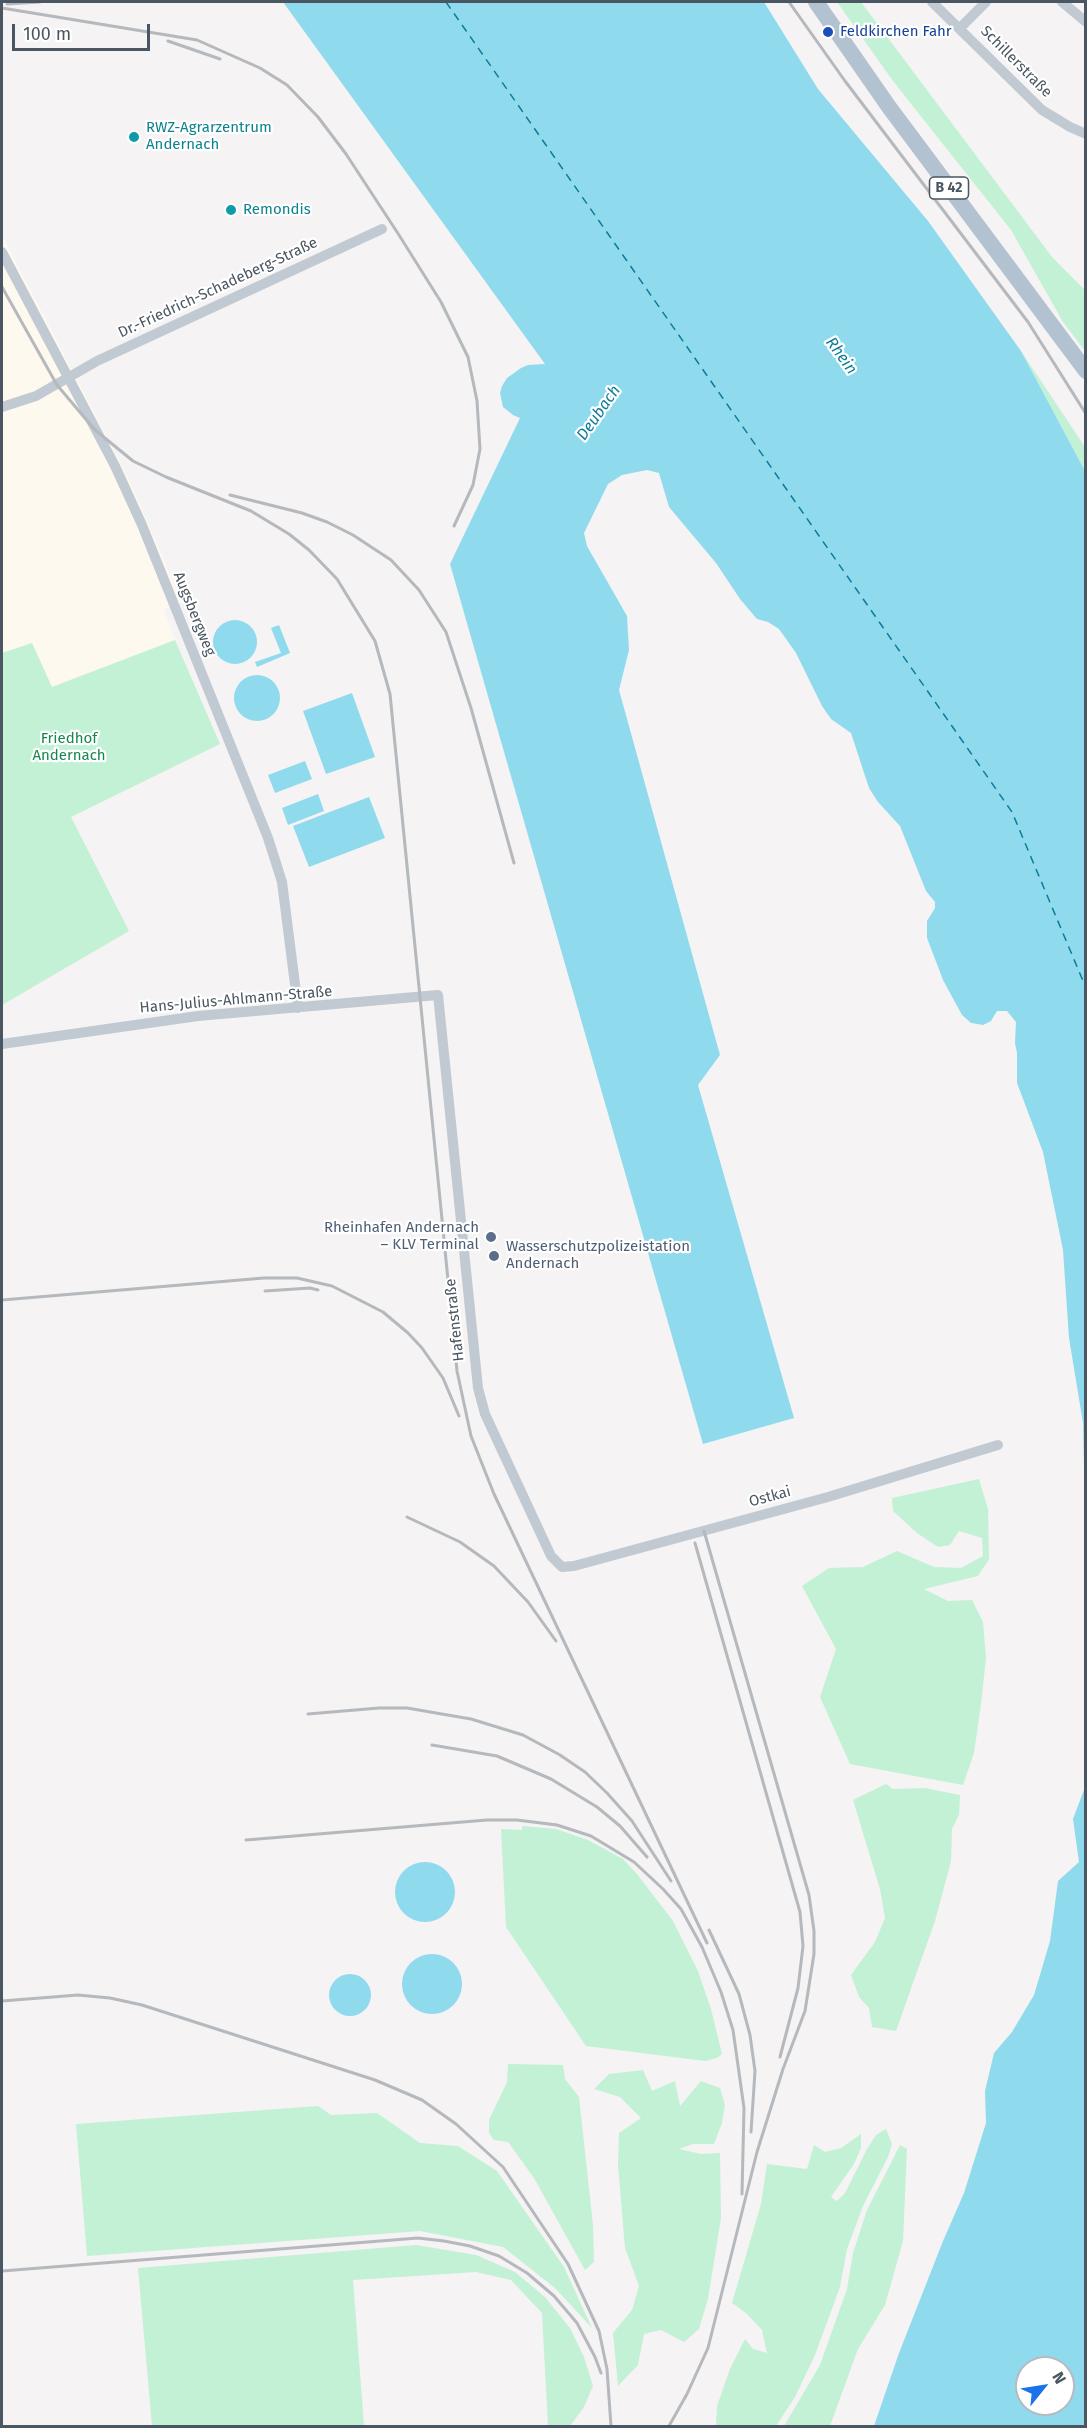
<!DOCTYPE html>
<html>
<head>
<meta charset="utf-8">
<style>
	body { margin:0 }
	#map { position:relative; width:1087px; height:2428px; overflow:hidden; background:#f5f3f3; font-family:"Fira Sans",sans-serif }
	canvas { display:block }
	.frame { position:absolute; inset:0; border:3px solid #4a5661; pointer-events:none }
	.north { position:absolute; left:1015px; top:2356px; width:60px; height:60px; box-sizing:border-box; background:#fff; border:2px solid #b7bbc0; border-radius:50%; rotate:60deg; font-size:16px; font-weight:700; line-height:24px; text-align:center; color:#4a5661 }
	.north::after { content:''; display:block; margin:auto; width:21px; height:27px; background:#1a73e8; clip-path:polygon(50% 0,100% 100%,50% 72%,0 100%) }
	.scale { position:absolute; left:12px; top:24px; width:138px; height:27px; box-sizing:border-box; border:3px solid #4a5661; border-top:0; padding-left:8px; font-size:18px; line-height:21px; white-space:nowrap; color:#4a5661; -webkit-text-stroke:4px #fff; paint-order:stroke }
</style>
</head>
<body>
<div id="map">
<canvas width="1087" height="2428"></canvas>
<div class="frame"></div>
<div class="north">N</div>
<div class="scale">100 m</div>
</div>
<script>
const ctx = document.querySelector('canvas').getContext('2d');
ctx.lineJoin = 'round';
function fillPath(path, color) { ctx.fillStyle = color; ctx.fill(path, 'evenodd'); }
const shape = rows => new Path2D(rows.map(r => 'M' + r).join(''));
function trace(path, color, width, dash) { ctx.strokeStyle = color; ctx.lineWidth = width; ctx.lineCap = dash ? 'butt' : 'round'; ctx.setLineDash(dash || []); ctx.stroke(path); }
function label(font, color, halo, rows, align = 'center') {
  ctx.font = font + ' "Fira Sans",sans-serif'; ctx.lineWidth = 4.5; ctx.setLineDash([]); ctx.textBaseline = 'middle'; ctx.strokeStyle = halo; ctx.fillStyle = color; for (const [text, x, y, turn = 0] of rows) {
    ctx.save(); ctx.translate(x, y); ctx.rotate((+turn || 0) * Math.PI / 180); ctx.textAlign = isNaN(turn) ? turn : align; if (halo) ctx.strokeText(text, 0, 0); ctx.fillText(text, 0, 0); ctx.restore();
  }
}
const commercial = shape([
	[2,235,128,478,183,603,164,609,175,640,51,687,32,643,2,653]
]);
const green = shape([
	[837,2,861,2,1052,257,1085,290,1085,351,1063,322,1011,230,893,81],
	[1021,351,1085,447,1085,471],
	[175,640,220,744,71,817,129,931,2,1005,2,653,32,643,52,687],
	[979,1479,988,1509,989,1559,978,1576,924,1589,948,1601,972,1600,983,1622,986,1658,981,1704,974,1753,963,1785,850,1764,820,1697,836,1649,802,1586,829,1568,863,1567,897,1551,934,1567,961,1568,983,1556,982,1538,959,1531,950,1545,938,1547,917,1533,893,1511,892,1498],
	[886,1784,893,1789,925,1788,960,1795,959,1815,952,1829,951,1861,935,1921,896,2031,872,2027,869,2008,859,1997,851,1975,875,1942,885,1918,880,1889,853,1800],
	[522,1826,556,1829,588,1840,623,1859,637,1874,673,1921,698,1971,711,2009,722,2054,717,2058,705,2061,586,2046,506,1927,501,1829,522,1830],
	[508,2064,563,2065,565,2079,579,2097,593,2225,594,2262,585,2270,534,2178,508,2142,494,2140,489,2133,489,2120,507,2082],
	[643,2070,652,2091,675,2081,680,2106,701,2081,720,2088,725,2105,722,2123,714,2144,693,2144,679,2149,701,2154,720,2153,721,2218,708,2299,699,2329,684,2342,661,2330,644,2334,638,2365,618,2386,613,2333,632,2310,639,2286,625,2248,618,2165,619,2133,641,2118,620,2097,594,2089,609,2074],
	[318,2106,331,2115,377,2113,420,2143,458,2146,497,2171,564,2267,592,2328,555,2288,503,2247,420,2231,87,2256,76,2124],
	[886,2129,892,2144,888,2157,863,2206,847,2249,840,2287,815,2355,795,2397,776,2426,716,2426,717,2406,730,2369,745,2339,753,2349,767,2353,762,2330,747,2314,732,2303,761,2204,767,2164,807,2169,814,2145,825,2152,841,2148,861,2134,861,2148,854,2164,831,2197,837,2201,845,2193,867,2149,876,2135],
	[900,2145,907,2149,903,2241,885,2305,858,2349,830,2426,784,2426,820,2365,847,2289,853,2253,867,2210],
	[416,2245,476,2255,515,2272,545,2297,570,2328,584,2357,593,2386,584,2407,570,2426,548,2426,542,2313,511,2280,476,2272,353,2280,364,2426,152,2426,138,2268]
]);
const water = shape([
	[283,2,764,2,818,89,928,221,1021,351,1085,471,1085,1512,1083,1423,1069,1338,1063,1250,1043,1152,1017,1083,1017,1053,1015,1043,1016,1022,1007,1011,997,1011,991,1021,983,1025,971,1023,962,1015,943,980,927,938,927,921,935,908,935,902,926,891,900,826,878,802,869,788,851,733,831,719,822,706,796,653,779,629,768,622,757,619,740,599,716,563,669,507,659,473,647,470,622,475,608,484,584,533,587,546,627,616,629,650,619,690,720,1055,698,1085,794,1418,703,1444,450,564,520,418,513,415,503,407,500,393,502,386,507,378,521,368,528,365,545,364],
	'213 642a22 22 0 1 1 44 0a22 22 0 1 1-44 0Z',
	[279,625,290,653,257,667,255,662,281,653,271,628],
	'234 698a23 23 0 1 1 46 0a23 23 0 1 1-46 0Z',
	[352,693,375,757,326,774,303,711],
	[305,761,312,779,275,793,268,775],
	[318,794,324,811,288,825,282,808],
	[369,797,385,838,309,867,293,826],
	[1085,1787,1085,2426,874,2426,899,2353,943,2241,964,2193,986,2123,985,2091,994,2053,1012,2032,1034,1995,1050,1941,1058,1881,1079,1862,1073,1819],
	[1027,2368,1063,2368,1063,2404,1027,2404],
	'395 1892a30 30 0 1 1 60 0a30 30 0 1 1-60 0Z',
	'402 1984a30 30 0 1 1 60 0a30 30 0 1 1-60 0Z',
	'329 1995a21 21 0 1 1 42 0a21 21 0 1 1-42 0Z'
]);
const ferry = shape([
	[446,2,1012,812,1086,988]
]);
const minor = shape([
	[932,2,1042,110,1070,127,1086,134],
	[1062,2,1086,22],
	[960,28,986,2],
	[2,252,115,466,142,525,268,838,282,882,298,1008],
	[2,407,36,396,97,361,382,229],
	[2,1044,198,1016,438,995,478,1388,485,1414,551,1556,562,1567,574,1566,828,1497,998,1445]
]);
const primary = shape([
	[816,2,889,107,1086,371]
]);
const rail = shape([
	[789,2,845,81,1028,322,1086,414],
	[7,4,40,2],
	[2,8,197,40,260,68,287,85,318,117,346,154,399,235,441,302,468,357,477,401,480,449,473,485,454,526],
	[168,41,220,59],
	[2,287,57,385,95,430,133,461,166,477,251,511,289,534,309,550,337,579,375,641,390,694,457,1371,471,1436,494,1494,707,1943],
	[230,495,302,513,327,522,353,535,391,560,419,590,446,632,471,708,514,863],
	[265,1291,310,1288,318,1290],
	[2,1300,264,1278,297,1278,332,1286,383,1312,408,1333,422,1348,443,1378,459,1416],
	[407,1517,460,1542,494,1566,528,1602,556,1641],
	[695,1543,800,1912,803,1946,798,1988,780,2057],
	[308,1714,379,1708,407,1708,471,1719,523,1735,560,1755,585,1772,607,1793,632,1821,671,1881],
	[432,1745,497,1756,551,1779,597,1807,620,1826,647,1857],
	[246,1840,487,1820,517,1820,557,1825,591,1836,634,1862,663,1889,681,1909,702,1947,721,1992,733,2030,744,2108,742,2194],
	[709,1930,739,1994,750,2035,755,2071,751,2132],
	[2,2001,78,1995,110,1998,142,2005,375,2080,422,2100,456,2124,503,2167,568,2264,599,2331,607,2369,611,2426],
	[2,2271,418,2238,444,2241,470,2246,499,2256,527,2273,554,2296,577,2323,595,2357,601,2373],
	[669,2426,687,2394,708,2348,757,2152,783,2069,805,2011,814,1954,814,1931,809,1895,704,1531]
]);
const markers = [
	[828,32,6,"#1a4fb4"],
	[134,137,6,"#0f9aa8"],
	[231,210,6,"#0f9aa8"],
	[491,1237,6,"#5c6f8a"],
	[494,1256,6,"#5c6f8a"]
];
const shields = [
	[949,188,39]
];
const shieldNames = [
	["B 42",949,188]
];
const transitNames = [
	["Feldkirchen Fahr",840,32]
];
const streetNames = [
	["Schillerstraße",1016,62,45],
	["Dr.-Friedrich-Schadeberg-Straße",218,288,-25],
	["Augsbergweg",194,614,68],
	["Hans-Julius-Ahlmann-Straße",236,1000,-5],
	["Hafenstraße",455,1320,-96],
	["Ostkai",770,1497,-15]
];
const cultureNames = [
	["RWZ-Agrarzentrum",146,128],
	["Andernach",146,145],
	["Remondis",243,210]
];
const parkNames = [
	["Friedhof",69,739],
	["Andernach",69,756]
];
const serviceNames = [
	["Rheinhafen Andernach",479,1228],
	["– KLV Terminal",479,1245],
	["Wasserschutzpolizeistation",506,1247,"left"],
	["Andernach",506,1264,"left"]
];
const waterNames = [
	["Rhein",841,356,54],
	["Deubach",599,413,-55]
];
fillPath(commercial, '#fdf9ef');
fillPath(green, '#c3f1d5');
fillPath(water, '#90daee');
trace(ferry, '#0c7c9b', 1.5, [8, 6]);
trace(minor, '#c1cad2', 10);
trace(primary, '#b3c2d1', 16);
trace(rail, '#b5b8bd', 3);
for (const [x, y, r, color] of markers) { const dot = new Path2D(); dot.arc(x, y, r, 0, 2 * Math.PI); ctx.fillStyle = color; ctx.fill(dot); trace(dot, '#fff', 2); }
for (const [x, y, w] of shields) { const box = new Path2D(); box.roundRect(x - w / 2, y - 11, w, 22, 4.5); ctx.fillStyle = '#fff'; ctx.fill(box); trace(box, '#4a5661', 1.5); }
label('bold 14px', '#4a5661', null, shieldNames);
label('15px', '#164399', '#fff', transitNames, 'left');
label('15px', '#4a5661', '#fff', streetNames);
label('15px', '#0d838f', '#fff', cultureNames, 'left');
label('15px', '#17864f', '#fff', parkNames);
label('15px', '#4e5e75', '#fff', serviceNames, 'right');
label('italic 16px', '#0c7c9b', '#fff', waterNames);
</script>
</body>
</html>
